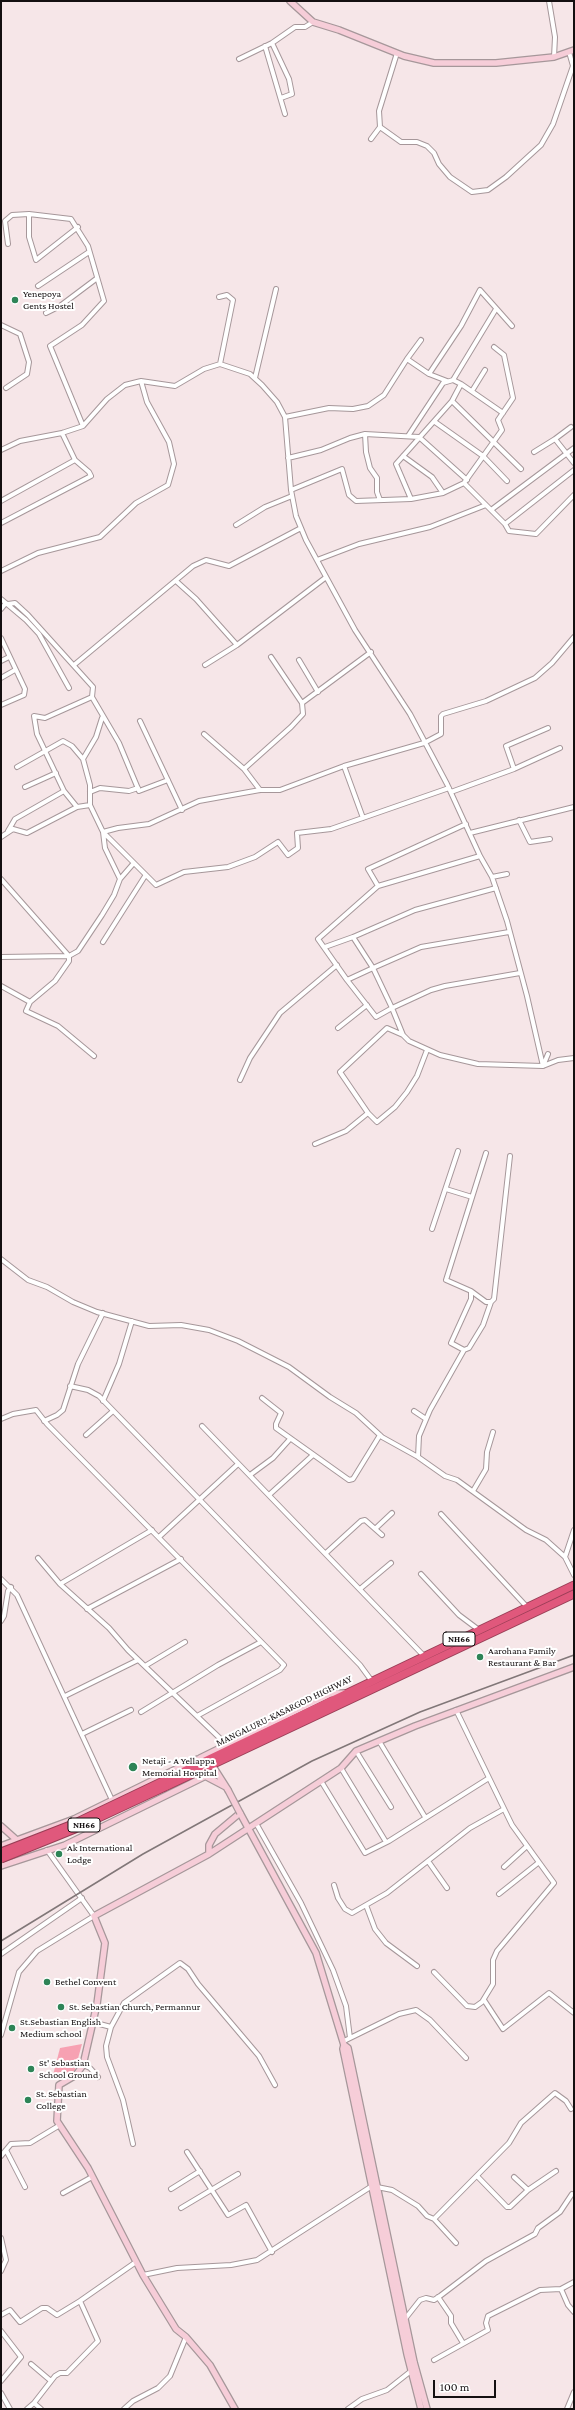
<!DOCTYPE html>
<html>
<head>
<meta charset="utf-8">
<style>
	body { margin:0 }
	#map { position:relative; width:575px; height:2410px; overflow:hidden; background:#f6e6e8; font-family:"Crimson Pro",serif }
	canvas { display:block }
	.frame { position:absolute; inset:0; border:2px solid #140f10; pointer-events:none }
	.scale { position:absolute; left:433px; top:2380px; width:63px; height:18px; box-sizing:border-box; border:2px solid #140f10; border-top:0; padding-left:5px; font-size:12px; line-height:14px; white-space:nowrap; color:#140f10; -webkit-text-stroke:3px #fff; paint-order:stroke }
</style>
</head>
<body>
<div id="map">
<canvas width="575" height="2410"></canvas>
<div class="frame"></div>
<div class="scale">100 m</div>
</div>
<script>
const ctx = document.querySelector('canvas').getContext('2d');
ctx.lineJoin = 'round';
function fillPath(path, color) { ctx.fillStyle = color; ctx.fill(path, 'evenodd'); }
const shape = rows => new Path2D(rows.map(r => 'M' + r).join(''));
function trace(path, color, width, dash) { ctx.strokeStyle = color; ctx.lineWidth = width; ctx.lineCap = dash ? 'butt' : 'round'; ctx.setLineDash(dash || []); ctx.stroke(path); }
function label(font, color, halo, rows, align = 'center') {
  ctx.font = font + ' "Crimson Pro",serif'; ctx.lineWidth = 4; ctx.setLineDash([]); ctx.textBaseline = 'middle'; ctx.strokeStyle = halo; ctx.fillStyle = color; for (const [text, x, y, turn = 0] of rows) {
    ctx.save(); ctx.translate(x, y); ctx.rotate((+turn || 0) * Math.PI / 180); ctx.textAlign = isNaN(turn) ? turn : align; if (halo) ctx.strokeText(text, 0, 0); ctx.fillText(text, 0, 0); ctx.restore();
  }
}
const green = shape([
	[82,2044,74,2073,62,2077,53,2075,60,2048]
]);
const street = shape([
	[549,1,555,37,554,57],
	[272,43,289,79,292,94,281,98],
	[265,46,285,114],
	[239,59,272,43,295,27,305,27,313,22],
	[380,127,401,142,417,142,427,146,434,153,439,164,450,177,472,192,488,190,506,177,541,145,553,124,573,66,569,52],
	[371,139,380,127,379,111,397,53],
	[29,214,29,237,36,260,78,227],
	[8,244,5,221,12,215,29,214,71,219,88,246,104,301,82,325,50,346,83,426],
	[38,286,89,252],
	[219,297,227,295,233,300,220,364],
	[46,313,60,306,96,279],
	[1,325,20,334,29,362,27,374,6,388],
	[407,359,421,340],
	[429,374,447,381],
	[255,378,276,289],
	[461,384,503,413],
	[472,391,485,370],
	[452,401,521,469],
	[285,417,329,408,353,409,368,406,384,395,407,359,429,374,461,326,480,290,512,326],
	[435,422,483,456,507,481],
	[365,434,366,452,370,468,377,478,377,492,380,500],
	[408,436,443,383,453,380],
	[555,439,571,427],
	[1,450,20,441,62,433,83,426,107,399,125,385,141,381,175,386,204,369,220,364,250,374,262,385,277,402,285,417,291,490,296,516,306,540,355,630,410,714,447,784,480,856,492,877,507,921,527,996,543,1066,558,1060,574,1058],
	[534,452,555,439,574,463],
	[403,456,432,477,443,493],
	[288,458,321,450,350,438,365,434,419,437,467,480],
	[464,483,491,510,574,448],
	[291,490,342,469,349,495,356,501,411,499,443,493,464,483,502,430,498,420,513,398,504,355,494,347],
	[411,499,396,464,452,401,461,384,453,380,496,309],
	[1,501,75,460],
	[491,510,505,524,574,470],
	[1,523,91,476,89,472,75,460,62,433],
	[505,524,509,531,536,534,574,495],
	[236,525,265,507,292,496],
	[317,560,359,544,430,527,486,505],
	[1,571,38,553,100,537,136,503,168,485,174,464,169,442,147,402,141,381],
	[176,581,196,599,237,645],
	[1,599,26,620,39,634,69,688],
	[8,604,15,603,28,615,93,687,92,697,119,743,139,791,168,780],
	[1,609,6,603],
	[1,638,25,689,24,695,1,705],
	[299,660,318,692],
	[1,661,9,657],
	[74,665,193,566,206,560,229,566,301,528],
	[205,665,237,645,325,578],
	[1,678,15,670],
	[302,703,371,652],
	[140,721,182,810],
	[204,734,244,769,260,790],
	[83,759,96,737,102,718],
	[344,766,363,818],
	[17,767,63,741,72,746,83,759,90,785,90,805,103,832,156,885,184,872,228,867,255,857,278,842,288,855,298,848,297,833,331,829,449,788],
	[244,769,291,727,303,714,302,703,271,657],
	[514,769,560,748],
	[25,787,56,773],
	[90,792,100,788,129,791,138,788],
	[451,792,514,769,506,746,548,728],
	[77,807,90,805],
	[519,820,530,842,550,839],
	[466,824,368,869,378,886,318,939,347,980,376,1017,392,1008,403,1035,409,1041,440,1055,478,1064,543,1066,548,1054],
	[8,831,15,819,64,791],
	[470,833,574,807],
	[1,837,13,829,27,833,77,807,64,791,37,734,34,716,45,718,92,697],
	[492,877,507,874],
	[1,879,69,956,69,961,55,981,30,1002],
	[120,879,105,848,103,832,118,828,149,824,199,801,260,790,280,790,344,766,424,743,441,734,441,716,443,714,486,701,535,678,552,663,574,637],
	[378,886,480,856],
	[353,937,415,910,496,888],
	[103,942,145,876],
	[325,947,353,937,373,968,421,947,509,932],
	[1,957,69,956,78,951,102,915,114,895,120,879,133,864],
	[347,980,373,968,392,1008,431,990,445,986,520,973],
	[1,986,30,1002,26,1011,58,1026,94,1056],
	[338,1028,367,1005],
	[403,1035,387,1028,340,1072,368,1113,377,1122,395,1107,407,1092,417,1076,427,1050],
	[240,1080,250,1058,280,1013,337,965],
	[315,1144,346,1131,368,1113],
	[446,1189,472,1197],
	[432,1229,458,1151],
	[1,1259,28,1280,47,1287,73,1302,97,1312,149,1326,181,1325,209,1330,238,1341,289,1367,330,1397,356,1413,382,1437,418,1457,445,1476,457,1480,526,1530,546,1540,565,1557,574,1575],
	[471,1291,486,1302,491,1302,494,1299,510,1156],
	[464,1350,469,1348,483,1325,491,1302],
	[70,1386,88,1390,99,1396,360,1665,371,1680],
	[262,1398,281,1413,276,1424,276,1428,349,1480,353,1479,380,1435],
	[103,1401,119,1364,132,1321],
	[414,1411,426,1419],
	[1,1419,13,1414,36,1410,47,1424,284,1665,280,1670,197,1716],
	[44,1421,57,1415,63,1410,78,1364,103,1313],
	[202,1426,424,1656],
	[86,1435,113,1411],
	[418,1457,419,1436,430,1410,464,1350,451,1343,471,1299,471,1291,446,1280,486,1153],
	[250,1475,273,1458,290,1439],
	[473,1491,486,1469,487,1452,493,1432],
	[269,1495,313,1455],
	[441,1514,527,1607],
	[375,1529,392,1513],
	[159,1537,238,1464],
	[326,1553,361,1521,365,1520,382,1535],
	[565,1557,574,1530],
	[38,1558,60,1584,109,1628,128,1650,228,1746],
	[421,1574,459,1615,479,1630],
	[1,1579,17,1595,112,1800],
	[60,1584,152,1530],
	[360,1589,391,1563],
	[87,1609,181,1559],
	[1,1621,4,1616,8,1591,11,1587],
	[145,1666,185,1642],
	[65,1696,138,1660],
	[141,1712,218,1665,261,1642],
	[82,1734,131,1710],
	[379,1741,425,1817],
	[356,1751,391,1807],
	[341,1768,386,1842],
	[321,1781,365,1853,389,1841,489,1778],
	[257,1825,301,1903,333,1970,346,2006,350,2038],
	[428,1861,447,1888],
	[504,1867,527,1846],
	[334,1885,338,1898,345,1909,352,1913,387,1893,470,1828,504,1809],
	[499,1894,538,1863],
	[366,1905,375,1929,386,1943,417,1966],
	[1,1954,82,1898],
	[434,1972,467,2006,475,2007,482,2002,493,1984,493,1960,497,1951,554,1883,512,1825,456,1710],
	[484,2000,503,2029,549,1993,574,2013],
	[92,2022,111,2027],
	[1,2035,19,1972,37,1951,94,1916,47,1850],
	[344,2041,399,2014,416,2010,430,2020,466,2058],
	[83,2065,90,2068,98,2077],
	[133,2144,123,2100,107,2057,106,2046,111,2027,124,2003,180,1963,188,1969,198,1984,259,2056,275,2085],
	[6,2150,25,2187],
	[187,2152,228,2215,246,2205,272,2252],
	[1,2156,11,2144,30,2143,60,2125],
	[477,2176,507,2207,510,2207,528,2190,514,2177],
	[171,2189,200,2171],
	[528,2190,556,2171],
	[63,2193,92,2177],
	[181,2208,238,2174],
	[434,2219,456,2243],
	[1,2238,6,2260,1,2271],
	[143,2275,177,2268,231,2265,257,2260,372,2186,392,2190,418,2206,427,2216,434,2219,509,2143,521,2123,555,2093,566,2101,571,2109],
	[561,2289,568,2305,574,2312],
	[438,2297,451,2316,451,2323,463,2343],
	[1,2315,10,2310,20,2322,42,2308,47,2308,57,2315,80,2301],
	[405,2319,420,2300,426,2298,434,2300,440,2296,486,2261,535,2234,538,2228,560,2212,572,2194],
	[1,2331,21,2357,1,2381],
	[434,2360,488,2330,486,2323,488,2316,540,2290,561,2289,574,2282],
	[31,2364,51,2381],
	[1,2393,10,2409],
	[34,2403,55,2376,60,2373,67,2373,98,2341,80,2301,136,2262],
	[27,2409,34,2403,41,2409],
	[124,2409,133,2401,158,2388,170,2376,186,2337],
	[348,2409,362,2399,387,2390,411,2371],
	[567,2409,574,2392]
]);
const secondary = shape([
	[290,1,313,22,339,30,404,56,434,63,496,63,554,57,574,50],
	[200,1758,330,1694,344,1693],
	[214,1768,228,1790],
	[205,1776,226,1787],
	[1,1826,19,1842],
	[1,1846,74,1819,180,1767,198,1759,208,1759],
	[209,1854,341,1768,356,1751,415,1726,574,1667],
	[1,1866,65,1845,216,1771],
	[344,2045,343,2049,407,2354,421,2409],
	[235,2409,210,2365,186,2337,176,2329,143,2275,88,2168,57,2121,59,2085,76,2075,83,2065,97,2004,105,1943,94,1916,209,1854,209,1845,215,1834,240,1813,316,1953,344,2045,348,2048,414,2362,427,2409]
]);
const highway = shape([
	[163,1781,574,1585],
	[165,1787,574,1594]
]);
const rail = shape([
	[1,1941,143,1854,312,1761,420,1712,574,1655]
]);
const secondaryBridge = shape([
	[228,1790,240,1813]
]);
const highwayBridge = shape([
	[1,1852,73,1824,163,1781],
	[1,1859,75,1829,165,1787]
]);
const markers = [
	[15,300,4,"#2e8457"],
	[480,1657,4,"#2e8457"],
	[133,1767,5,"#2e8457"],
	[59,1854,4,"#2e8457"],
	[47,1982,4,"#2e8457"],
	[61,2007,4,"#2e8457"],
	[12,2028,4,"#2e8457"],
	[31,2069,4,"#2e8457"],
	[28,2100,4,"#2e8457"]
];
const shields = [
	[459,1639,32],
	[84,1825,32]
];
const shieldNames = [
	["NH66",459,1639],
	["NH66",84,1825]
];
const poiNames = [
	["Yenepoya",23,294],
	["Gents Hostel",23,306],
	["Aarohana Family",488,1651],
	["Restaurant & Bar",488,1663],
	["Netaji - A Yellappa",142,1761],
	["Memorial Hospital",142,1773],
	["Ak International",67,1848],
	["Lodge",67,1860],
	["Bethel Convent",55,1982],
	["St. Sebastian Church, Permannur",69,2007],
	["St.Sebastian English",20,2022],
	["Medium school",20,2034],
	["St' Sebastian",39,2063],
	["School Ground",39,2075],
	["St. Sebastian",36,2094],
	["College",36,2106]
];
const streetNames = [
	["MANGALURU-KASARGOD HIGHWAY",284,1711,-26]
];
fillPath(green, '#f7a1b2');
trace(street, '#a6979a', 6);
trace(secondary, '#a6979a', 8);
trace(highway, '#993e56', 9);
trace(street, '#fff', 4);
trace(secondary, '#f6cdd8', 5.5);
trace(highway, '#e0587c', 7);
trace(rail, '#817778', 1.5);
trace(secondaryBridge, '#a6979a', 8, []);
trace(highwayBridge, '#993e56', 9, []);
trace(secondaryBridge, '#f6cdd8', 5.5);
trace(highwayBridge, '#e0587c', 7);
for (const [x, y, r, color] of markers) { const dot = new Path2D(); dot.arc(x, y, r, 0, 2 * Math.PI); ctx.fillStyle = color; ctx.fill(dot); trace(dot, '#fff', 1.5); }
for (const [x, y, w] of shields) { const box = new Path2D(); box.roundRect(x - w / 2, y - 7, w, 14, 3); ctx.fillStyle = '#fff'; ctx.fill(box); trace(box, '#140f10', 1); }
label('bold 9px', '#140f10', null, shieldNames);
label('10px', '#140f10', '#fff', poiNames, 'left');
label('10px', '#140f10', '#fff', streetNames);
</script>
</body>
</html>
